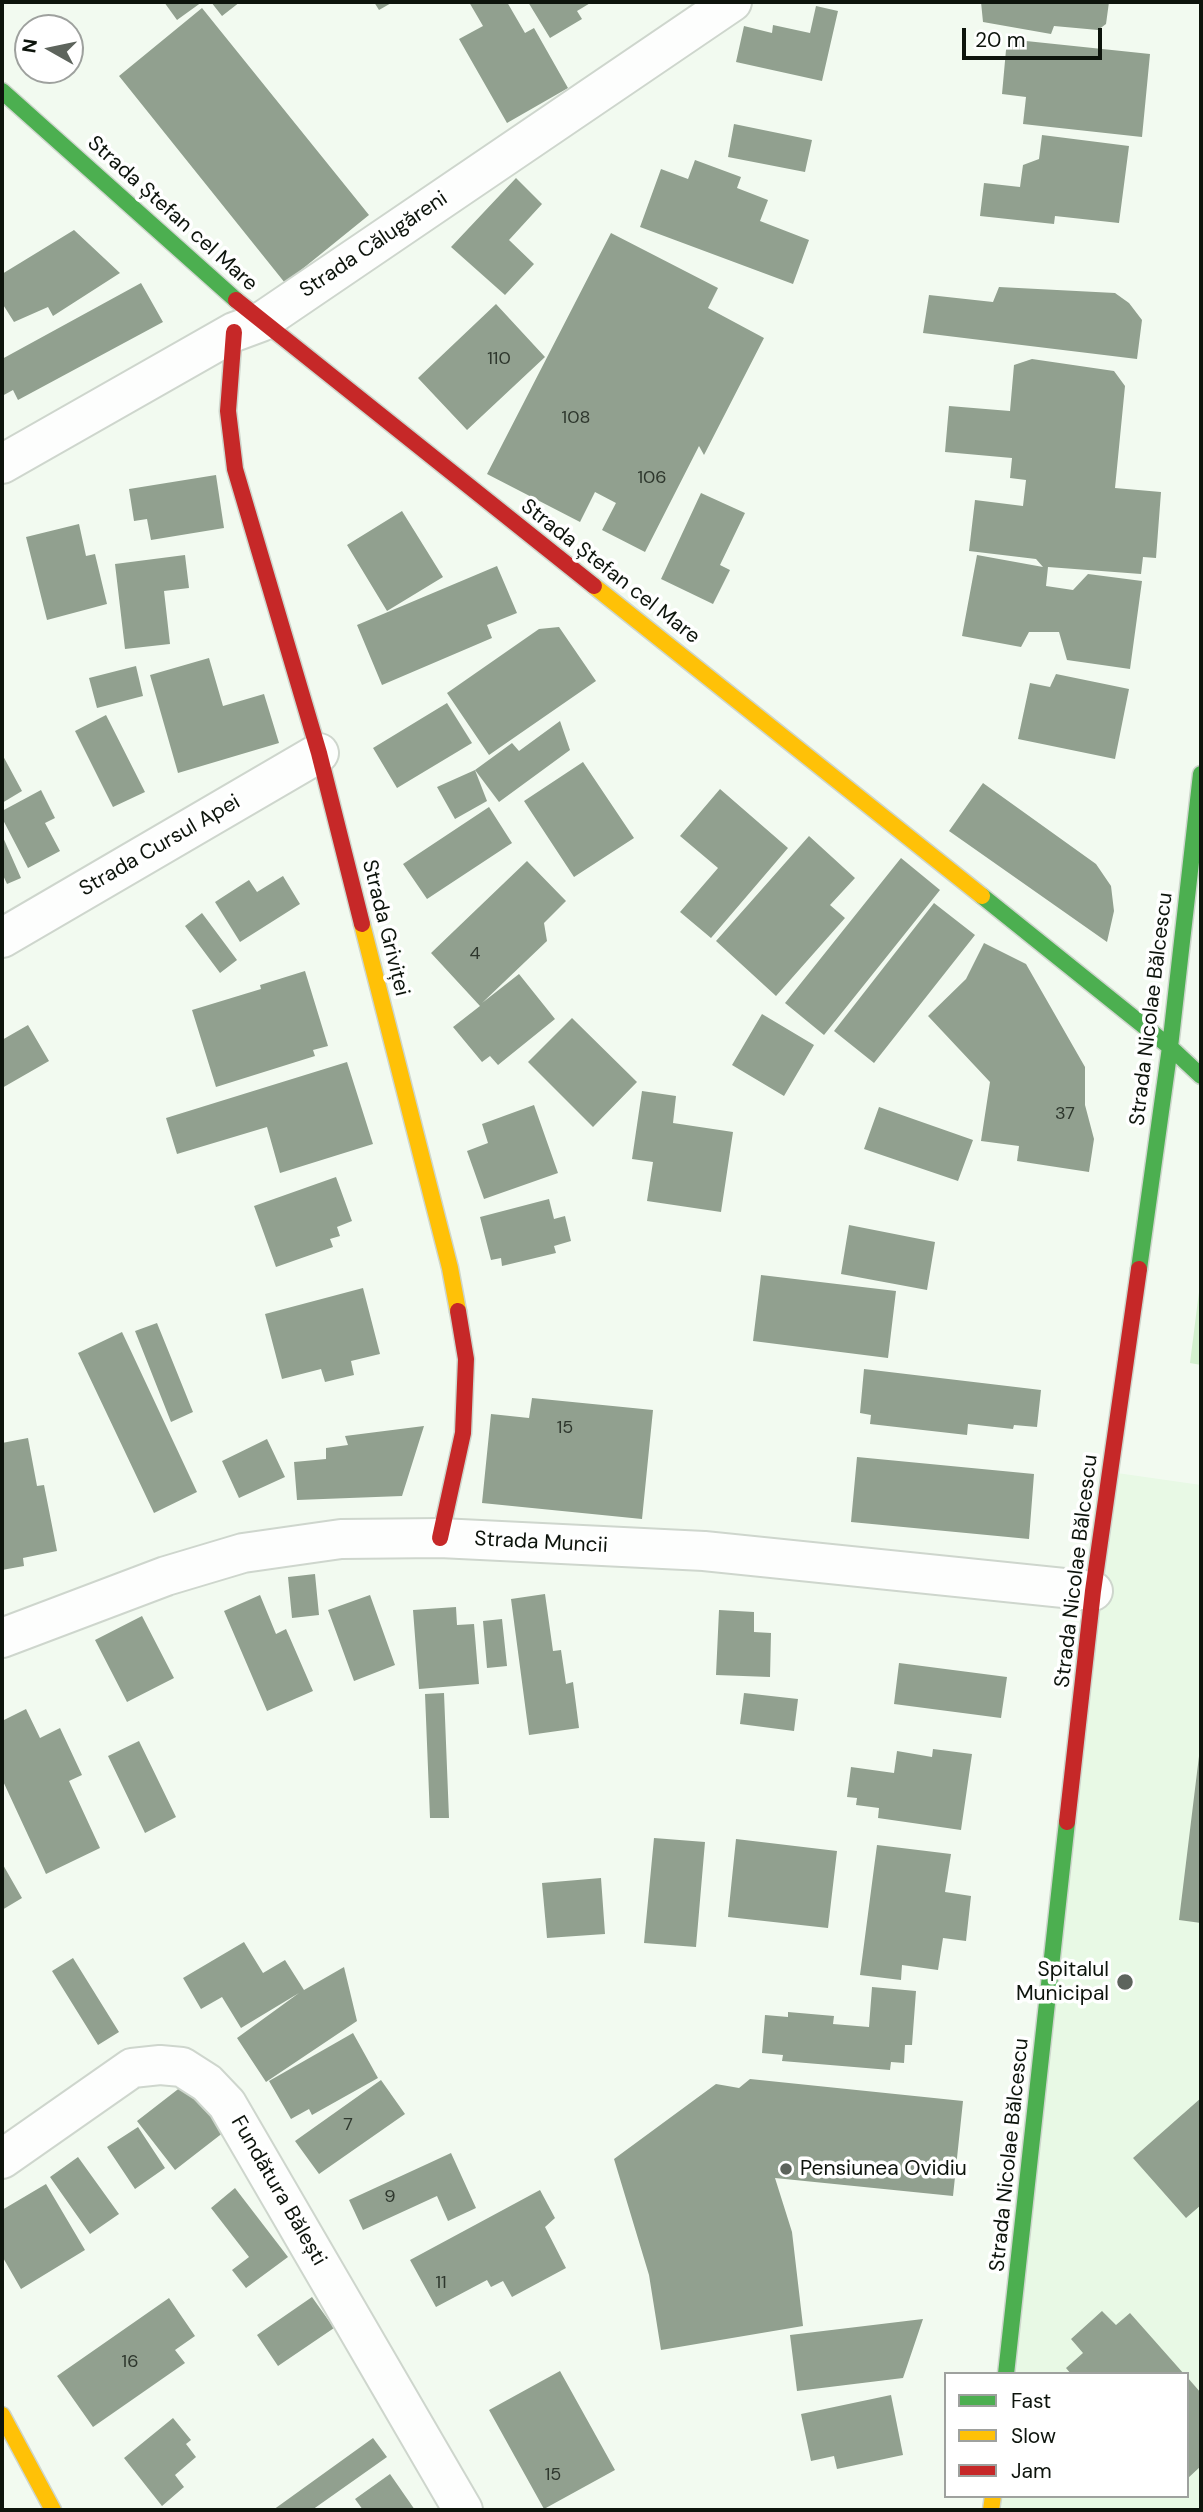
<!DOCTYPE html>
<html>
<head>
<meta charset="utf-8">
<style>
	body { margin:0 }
	#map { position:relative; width:1203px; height:2512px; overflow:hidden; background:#f2faf0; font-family:"DM Sans",sans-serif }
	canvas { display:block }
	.frame { position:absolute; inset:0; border:4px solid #0d140c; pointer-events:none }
	.legend { position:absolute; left:944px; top:2372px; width:245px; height:126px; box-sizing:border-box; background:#fff; border:2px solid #9ea19e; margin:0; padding:9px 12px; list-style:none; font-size:21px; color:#0d140c }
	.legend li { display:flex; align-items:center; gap:14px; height:35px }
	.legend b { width:35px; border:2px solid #9ea19e }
	.north { position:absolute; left:14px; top:14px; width:70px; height:70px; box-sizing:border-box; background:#fff; border:2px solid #9ea19e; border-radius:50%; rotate:279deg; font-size:19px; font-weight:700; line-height:28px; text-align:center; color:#0d140c }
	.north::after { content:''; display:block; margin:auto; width:24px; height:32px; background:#5d645c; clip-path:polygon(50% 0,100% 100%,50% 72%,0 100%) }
	.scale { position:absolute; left:962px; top:28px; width:140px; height:32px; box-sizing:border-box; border:4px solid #0d140c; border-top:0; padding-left:9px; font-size:21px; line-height:24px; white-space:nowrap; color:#0d140c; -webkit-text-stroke:5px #fff; paint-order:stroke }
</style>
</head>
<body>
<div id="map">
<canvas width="1203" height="2512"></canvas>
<div class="frame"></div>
<ul class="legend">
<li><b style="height:9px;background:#4caf50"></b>Fast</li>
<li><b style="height:9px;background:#ffc107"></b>Slow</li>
<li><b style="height:9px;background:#c62828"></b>Jam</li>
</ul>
<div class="north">N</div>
<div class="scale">20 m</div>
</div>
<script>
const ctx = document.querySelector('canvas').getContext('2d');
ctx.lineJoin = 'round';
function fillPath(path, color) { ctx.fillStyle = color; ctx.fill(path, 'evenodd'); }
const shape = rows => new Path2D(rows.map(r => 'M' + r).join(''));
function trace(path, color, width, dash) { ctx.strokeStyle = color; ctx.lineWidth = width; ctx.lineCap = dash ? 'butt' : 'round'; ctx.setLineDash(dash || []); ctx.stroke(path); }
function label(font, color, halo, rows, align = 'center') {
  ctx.font = font + ' "DM Sans",sans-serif'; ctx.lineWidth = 7; ctx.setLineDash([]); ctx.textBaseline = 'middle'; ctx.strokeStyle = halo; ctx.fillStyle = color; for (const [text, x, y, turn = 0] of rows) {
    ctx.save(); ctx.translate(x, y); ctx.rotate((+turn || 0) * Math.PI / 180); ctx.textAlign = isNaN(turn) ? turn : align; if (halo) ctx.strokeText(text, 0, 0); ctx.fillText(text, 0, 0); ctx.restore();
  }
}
const built = shape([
	[1110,1472,1201,1485,1201,2510,990,2510,992,2496,1187,2496,1187,2374,1006,2374]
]);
const green = shape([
	[1201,1276,1201,1365,1190,1363]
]);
const building = shape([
	[164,2,202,2,177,20],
	[211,2,240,2,222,16],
	[374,2,393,2,379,10],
	[469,2,507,2,525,33,534,28,568,88,507,123,459,39,483,26],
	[528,2,592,2,577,11,582,19,550,38],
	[981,2,1109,2,1106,24,1098,30,1054,26,1051,34,983,22],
	[816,6,838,11,822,81,736,62,744,26,772,33,773,25,810,33],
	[202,8,369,215,285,283,119,76],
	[1007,39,1150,54,1142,137,1023,124,1026,97,1002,94],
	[734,124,812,140,805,172,728,157],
	[1042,135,1129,146,1119,223,1055,216,1054,224,980,216,984,183,1020,187,1023,165,1039,159],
	[695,160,741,177,737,188,768,200,760,221,809,240,793,284,640,227,661,169,688,179],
	[516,178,542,204,509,240,534,264,505,295,451,247],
	[74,230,120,273,53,316,48,307,14,322,2,303,2,274],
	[611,233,718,288,708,308,764,338,704,455,699,446,645,552,602,530,616,503,595,492,580,522,487,474],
	[141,283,163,322,18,400,13,390,2,396,2,359],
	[999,287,1115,293,1129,303,1142,320,1137,359,923,333,929,295,993,302],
	[496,304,545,357,467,430,418,378],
	[1032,359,1114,371,1125,386,1115,488,1161,492,1156,558,1143,557,1141,574,1048,567,1046,586,1073,590,1088,574,1142,581,1130,669,1067,660,1059,632,1029,632,1021,647,962,636,977,555,1043,567,1036,559,969,551,975,500,1023,506,1026,480,1010,478,1012,458,945,452,949,406,1010,411,1014,365],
	[216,475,224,528,151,540,147,519,134,521,129,489],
	[701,493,745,513,720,565,730,570,713,604,661,579],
	[402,511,443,577,387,611,347,545],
	[79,524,86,556,95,554,107,604,47,620,26,537],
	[185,555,189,588,164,591,170,644,125,649,115,564],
	[497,566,517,613,487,625,492,638,382,685,357,625],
	[559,627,596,681,489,755,447,693,539,629],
	[209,658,223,706,264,694,279,743,178,773,150,675],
	[136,666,143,696,97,708,89,678],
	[1056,674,1129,689,1115,759,1018,739,1030,683,1050,687],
	[447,703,472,743,397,788,373,748],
	[106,715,145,792,113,807,75,731],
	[560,721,570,750,499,802,475,770,512,743,519,751],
	[2,754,22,791,2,803],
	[583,762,634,838,574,877,524,801],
	[475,770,487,801,455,819,437,787],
	[983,783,1096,864,1111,886,1114,911,1107,942,949,831],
	[720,789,788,848,711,938,680,912,718,868,680,836],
	[41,790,55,818,45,823,60,851,28,868,2,818,2,811],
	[489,807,512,843,427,899,403,864],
	[2,835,21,878,7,884,2,873],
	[809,836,855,878,830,905,845,918,776,996,716,941],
	[901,858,940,890,824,1035,785,1003],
	[527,861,566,901,544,923,547,941,482,1003,519,974,555,1019,498,1065,490,1056,482,1062,453,1027,480,1006,431,953],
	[283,876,300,904,240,942,215,902,249,880,257,892],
	[934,903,975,935,874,1063,834,1031],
	[202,913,237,960,220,973,185,926],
	[984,943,1026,964,1085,1067,1085,1105,1094,1139,1089,1172,1017,1161,1019,1146,981,1141,990,1082,928,1016,966,979],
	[305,971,328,1046,313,1050,315,1056,216,1087,192,1010,261,989,260,985],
	[762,1014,814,1045,784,1096,732,1065],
	[572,1018,637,1082,593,1127,528,1062],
	[28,1025,49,1061,2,1088,2,1040],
	[347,1062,373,1144,280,1173,267,1127,177,1154,166,1118],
	[642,1091,676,1096,673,1123,733,1132,721,1212,647,1201,653,1162,632,1159],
	[534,1105,558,1173,484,1199,467,1151,488,1143,482,1124],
	[879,1107,973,1140,958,1181,864,1149],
	[336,1177,352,1221,337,1227,340,1236,330,1239,333,1247,276,1267,254,1206],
	[549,1199,554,1219,565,1216,571,1241,554,1246,556,1253,502,1266,501,1258,491,1260,480,1217],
	[849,1225,935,1242,927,1290,841,1274],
	[761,1275,896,1291,888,1358,753,1341],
	[363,1288,380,1354,351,1361,354,1375,325,1382,321,1369,282,1379,265,1314],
	[157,1323,193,1412,171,1422,135,1331],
	[122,1332,197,1492,154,1513,78,1353],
	[864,1369,1041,1390,1037,1427,1014,1425,1013,1429,968,1424,967,1435,870,1424,871,1415,860,1413],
	[532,1398,653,1410,642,1519,482,1503,491,1414,529,1418],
	[424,1426,402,1496,297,1500,294,1462,326,1459,326,1448,348,1445,345,1436],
	[28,1438,37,1486,44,1485,57,1551,23,1558,24,1566,2,1570,2,1443],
	[267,1439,285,1477,239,1498,222,1461],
	[857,1457,1034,1474,1029,1539,851,1522],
	[315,1574,319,1615,292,1618,288,1577],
	[545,1594,553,1651,561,1650,566,1684,573,1682,579,1728,529,1735,511,1599],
	[260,1595,276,1634,286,1629,313,1691,267,1711,224,1611],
	[370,1595,395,1665,354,1681,328,1610],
	[456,1607,457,1625,474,1624,479,1684,419,1689,413,1610],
	[719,1610,754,1612,754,1632,771,1633,770,1677,716,1675],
	[142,1616,174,1678,127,1702,95,1640],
	[502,1619,507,1666,487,1668,483,1621],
	[899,1663,1007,1677,1001,1718,894,1704],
	[444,1693,449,1818,430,1818,425,1694],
	[744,1693,798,1699,794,1731,740,1724],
	[26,1709,40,1738,60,1728,82,1775,69,1781,100,1848,46,1874,2,1779,2,1721],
	[139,1741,176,1817,145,1833,108,1756],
	[1200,1748,1201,1748,1201,1923,1179,1920],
	[933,1749,972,1754,961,1830,878,1818,879,1808,856,1805,857,1798,847,1797,851,1767,894,1773,897,1751,932,1757],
	[654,1838,705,1842,696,1947,644,1943],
	[736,1839,837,1851,828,1928,728,1917],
	[877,1845,951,1854,945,1892,971,1896,966,1941,943,1938,938,1970,902,1965,901,1980,860,1975],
	[2,1863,22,1898,2,1910],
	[601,1878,605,1934,547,1938,542,1883],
	[244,1942,263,1973,285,1960,304,1990,344,1967,357,2021,266,2082,237,2038,299,1993,241,2028,222,1997,201,2009,183,1978],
	[73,1958,119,2032,98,2045,52,1971],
	[872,1987,916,1991,912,2045,905,2045,904,2063,891,2062,890,2070,782,2061,783,2055,762,2053,765,2015,788,2017,788,2012,834,2016,833,2024,869,2027],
	[353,2033,378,2078,312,2115,309,2109,291,2119,269,2081],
	[750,2079,963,2101,953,2196,775,2178,792,2232,803,2326,661,2350,649,2275,614,2159,716,2084,739,2088],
	[381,2080,405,2114,319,2174,295,2141],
	[186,2083,224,2132,175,2170,137,2121],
	[1201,2098,1201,2205,1186,2218,1133,2158],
	[138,2127,165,2168,135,2189,107,2147],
	[451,2153,476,2208,448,2221,437,2196,363,2230,349,2200],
	[78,2157,119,2214,90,2234,50,2177],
	[46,2184,85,2250,21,2289,2,2256,2,2210],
	[235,2188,288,2257,246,2288,232,2270,249,2257,211,2208],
	[540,2190,555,2218,545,2227,566,2268,512,2297,503,2281,491,2287,487,2280,436,2307,410,2260],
	[312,2297,334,2328,278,2366,257,2335],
	[169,2298,195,2336,175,2350,185,2363,93,2427,57,2376],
	[1102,2311,1116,2325,1130,2313,1184,2374,1071,2374,1066,2368,1083,2353,1071,2339],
	[923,2319,903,2378,797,2391,790,2335],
	[560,2371,615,2470,544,2509,489,2410],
	[1187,2377,1201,2393,1201,2466,1187,2479],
	[891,2395,903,2455,837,2469,834,2456,811,2461,801,2414],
	[173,2418,191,2440,186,2444,196,2457,175,2475,184,2487,162,2506,124,2458],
	[373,2438,387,2457,312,2510,273,2510],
	[390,2474,415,2510,363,2510,355,2499]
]);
const street = shape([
	[2,464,234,332,261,322,732,2],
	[2,938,319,753],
	[2,1638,166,1576,243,1553,341,1539,440,1538,704,1551,1093,1591],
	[2,2159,132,2068,160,2065,182,2067,207,2083,227,2104,463,2510]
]);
const fast = shape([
	[2,91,236,300],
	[982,896,1170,1047,1201,1076],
	[1139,1269,1170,1047,1201,774],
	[1006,2374,1067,1822]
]);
const slow = shape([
	[594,586,982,896],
	[362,924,450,1268,458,1311],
	[2,2415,53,2510],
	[991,2510,993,2496]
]);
const jam = shape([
	[236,300,594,586],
	[234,332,228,411,235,469,319,753,362,924],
	[440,1538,463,1433,466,1359,458,1311],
	[1067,1822,1093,1591,1139,1269]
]);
const markers = [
	[1125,1982,9,"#5d645c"],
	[786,2169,7,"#5d645c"]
];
const numberNames = [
	["110",499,359],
	["108",576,418],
	["106",652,478],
	["4",475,954],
	["37",1065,1114],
	["15",565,1428],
	["7",348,2125],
	["9",390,2197],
	["11",441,2283],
	["16",130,2362],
	["15",553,2475]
];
const streetNames = [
	["Strada Ștefan cel Mare",172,214,42],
	["Strada Călugăreni",374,245,-34],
	["Strada Ștefan cel Mare",610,572,38],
	["Strada Cursul Apei",160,846,-30],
	["Strada Griviței",385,928,76],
	["Strada Nicolae Bălcescu",1152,1009,-83],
	["Strada Muncii",541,1543,3],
	["Strada Nicolae Bălcescu",1077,1571,-83],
	["Strada Nicolae Bălcescu",1010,2155,-84],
	["Fundătura Bălești",278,2191,60]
];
const poiNames = [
	["Spitalul",1109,1970],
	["Municipal",1109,1994],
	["Pensiunea Ovidiu",800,2169,"left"]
];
fillPath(built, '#e8f9e5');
fillPath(green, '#d3f0ce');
fillPath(building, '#91a08f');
trace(street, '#ced6cd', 42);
trace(fast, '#ced6cd', 19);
trace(slow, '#ced6cd', 19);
trace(jam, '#ced6cd', 19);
trace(street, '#fdfefd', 38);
trace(fast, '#4caf50', 16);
trace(slow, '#ffc107', 16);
trace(jam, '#c62828', 16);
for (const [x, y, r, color] of markers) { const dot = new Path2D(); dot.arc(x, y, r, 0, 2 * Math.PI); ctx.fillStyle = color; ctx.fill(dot); trace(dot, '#fff', 2.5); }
label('18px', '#2e372d', null, numberNames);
label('21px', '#0d140c', '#fff', streetNames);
label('21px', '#0d140c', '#fff', poiNames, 'right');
</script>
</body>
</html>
